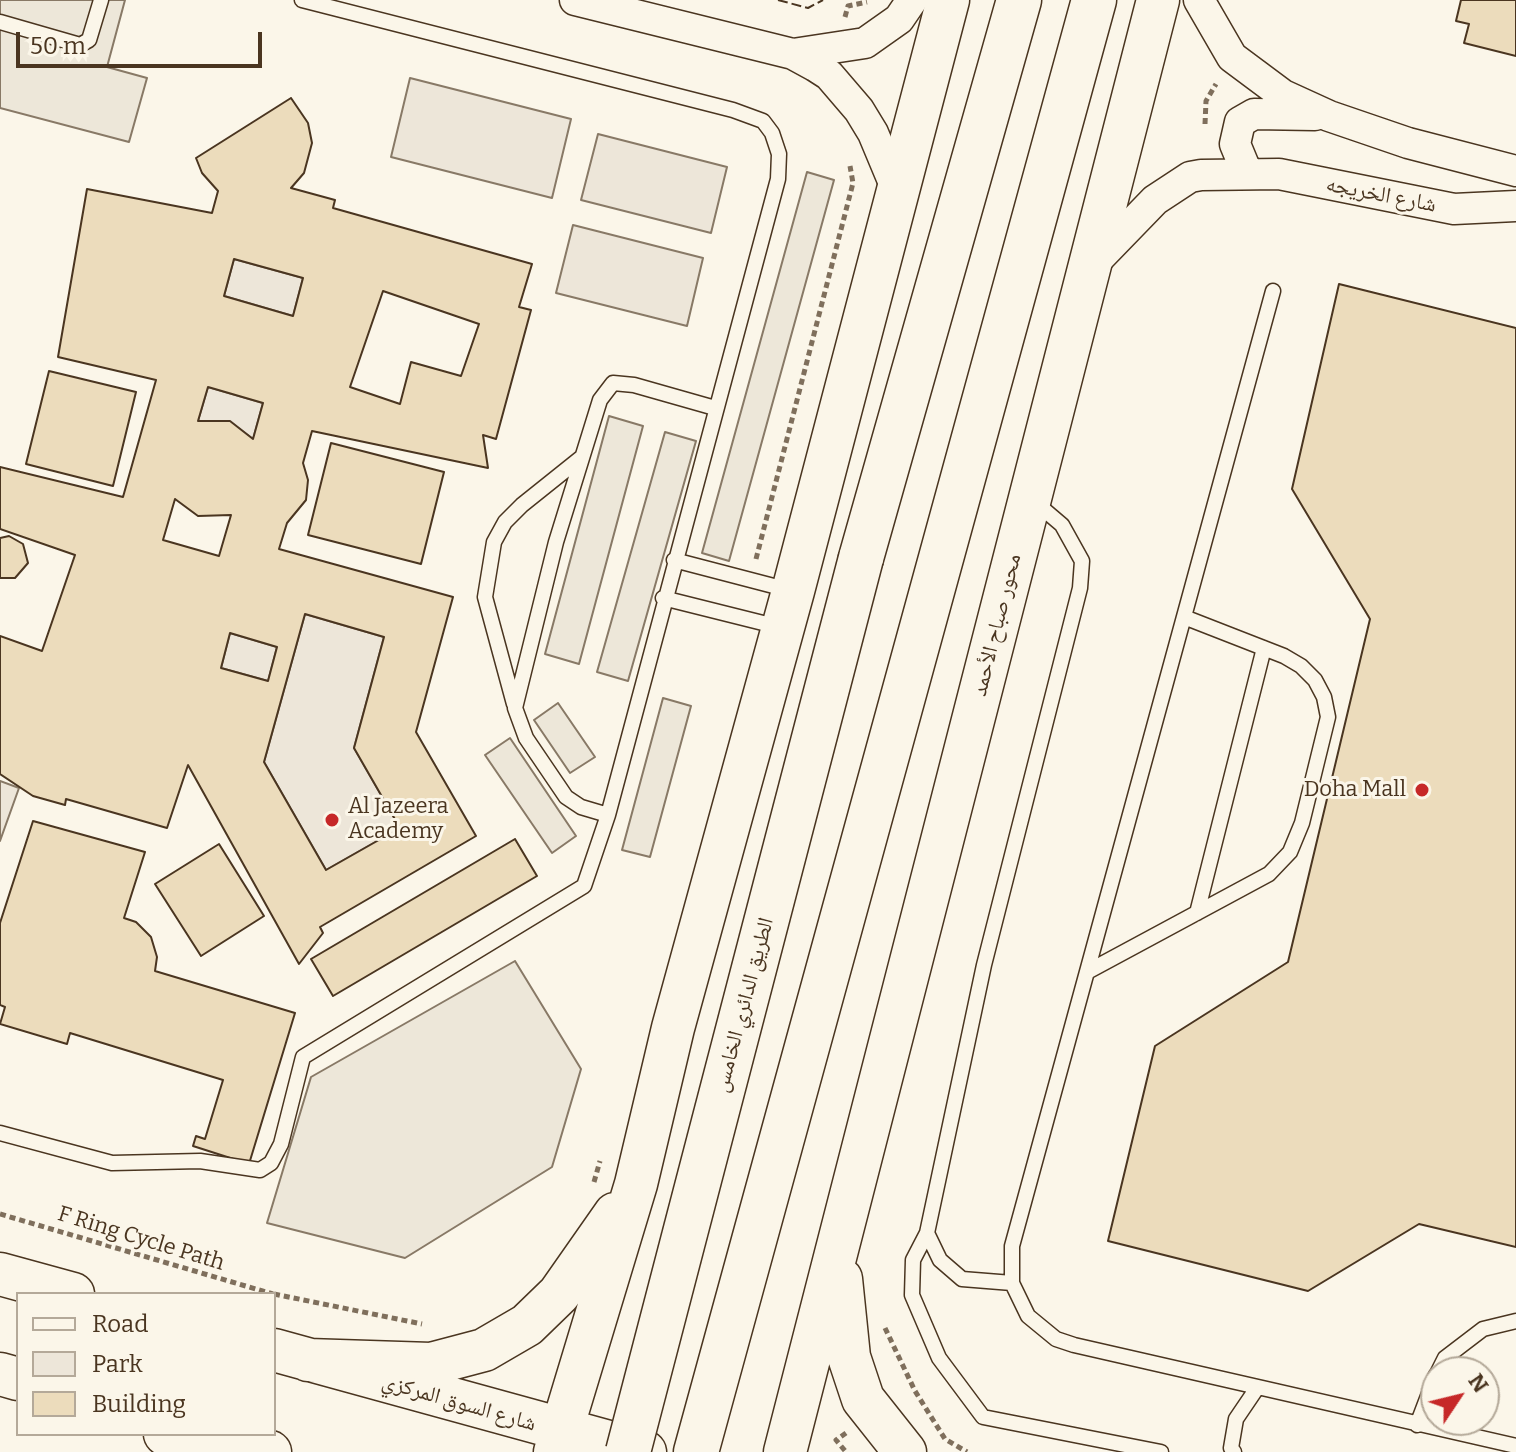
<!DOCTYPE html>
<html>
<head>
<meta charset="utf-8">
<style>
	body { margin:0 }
	#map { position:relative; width:1516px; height:1452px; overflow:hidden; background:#fbf6e9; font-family:Bitter,serif }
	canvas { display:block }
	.legend { position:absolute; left:16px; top:1292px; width:260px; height:144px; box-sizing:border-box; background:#fbf6e9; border:2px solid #b4a999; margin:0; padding:10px 14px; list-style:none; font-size:24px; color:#4a3520 }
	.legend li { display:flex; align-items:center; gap:16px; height:40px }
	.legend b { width:40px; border:2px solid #b4a999 }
	.north { position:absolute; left:1420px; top:1356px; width:80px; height:80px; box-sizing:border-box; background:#fbf6e9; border:2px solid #b4a999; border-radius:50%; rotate:55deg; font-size:22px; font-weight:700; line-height:32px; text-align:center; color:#4a3520 }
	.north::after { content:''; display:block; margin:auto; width:28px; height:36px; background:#c62828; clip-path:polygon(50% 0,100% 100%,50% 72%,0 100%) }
	.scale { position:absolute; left:16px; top:32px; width:246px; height:36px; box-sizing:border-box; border:4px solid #4a3520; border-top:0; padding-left:10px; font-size:24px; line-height:28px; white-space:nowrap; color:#4a3520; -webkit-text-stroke:6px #fbf6e9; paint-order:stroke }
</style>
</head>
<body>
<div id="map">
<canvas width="1516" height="1452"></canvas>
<ul class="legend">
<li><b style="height:10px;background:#fbf6e9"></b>Road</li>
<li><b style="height:22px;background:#ede6d9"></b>Park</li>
<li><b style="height:22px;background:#ecdcbc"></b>Building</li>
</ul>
<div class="north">N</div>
<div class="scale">50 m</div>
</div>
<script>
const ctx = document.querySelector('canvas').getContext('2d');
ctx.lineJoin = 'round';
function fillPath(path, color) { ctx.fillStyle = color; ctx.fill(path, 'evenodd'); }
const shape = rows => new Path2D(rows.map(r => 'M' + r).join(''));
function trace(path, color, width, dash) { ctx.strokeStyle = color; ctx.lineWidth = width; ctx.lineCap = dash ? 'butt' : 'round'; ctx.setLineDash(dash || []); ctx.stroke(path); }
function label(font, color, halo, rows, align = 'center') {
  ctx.font = font + ' Bitter,"Noto Naskh Arabic",serif'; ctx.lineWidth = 6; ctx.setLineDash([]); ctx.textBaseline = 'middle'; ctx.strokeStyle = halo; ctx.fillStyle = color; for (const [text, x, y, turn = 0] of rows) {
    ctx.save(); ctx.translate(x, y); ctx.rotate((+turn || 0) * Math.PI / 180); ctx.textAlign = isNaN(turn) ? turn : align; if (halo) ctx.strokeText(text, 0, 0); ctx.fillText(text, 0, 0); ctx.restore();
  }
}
const green = shape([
	[410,78,571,119,552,198,391,157,410,78],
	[598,134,727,167,711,233,581,200,598,134],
	[573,225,703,258,687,326,556,293,573,225],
	[234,259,303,278,293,316,224,296,234,259],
	[208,387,263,403,253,439,230,422,198,421,208,387],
	[305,614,384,637,354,748,400,828,326,870,264,762,305,614],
	[230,633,277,647,268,681,221,668,230,633],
	[0,781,19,788,0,841,0,781]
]);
const parking = shape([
	[0,0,125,0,107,67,147,78,129,142,0,108,0,0],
	[807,172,834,180,729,561,702,553,807,172],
	[609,416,643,426,579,664,545,654,609,416],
	[665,432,696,441,628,681,597,672,665,432],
	[663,698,691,706,650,857,622,850,663,698],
	[558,703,595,757,570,773,534,720,558,703],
	[510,738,576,836,552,853,485,755,510,738],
	[515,961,581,1069,552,1167,405,1258,267,1223,311,1077,515,961]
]);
const building = shape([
	[1461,0,1516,0,1516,56,1464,43,1469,24,1456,21,1461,0],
	[291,98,308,123,312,143,304,173,291,188,335,200,333,208,532,264,519,307,531,310,496,439,483,435,488,468,312,431,303,463,308,480,306,500,287,523,279,549,453,597,416,732,476,836,320,927,323,933,299,964,188,765,167,828,66,799,65,805,33,796,0,774,0,636,42,651,75,555,0,529,0,467,123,497,156,380,58,357,87,189,212,213,218,191,202,173,196,158,291,98],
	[234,259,303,278,293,316,224,296,234,259],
	[383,291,479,324,461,376,411,362,400,404,350,387,383,291],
	[208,387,263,403,253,439,230,421,198,421,208,387],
	[175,499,198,516,231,515,219,556,163,540,175,499],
	[305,614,384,637,354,748,400,828,326,870,264,762,305,614],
	[230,633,277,647,268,681,221,668,230,633],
	[1339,284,1516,328,1516,1247,1419,1224,1308,1291,1108,1241,1155,1046,1288,962,1370,619,1292,489,1339,284],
	[49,371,136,392,113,486,26,464,49,371],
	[331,443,444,472,421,564,308,535,331,443],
	[9,536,23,544,28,563,15,578,0,578,0,538,9,536],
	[33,821,145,852,124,918,136,922,151,937,157,957,155,971,295,1013,249,1164,193,1146,196,1136,205,1139,223,1080,70,1033,67,1044,0,1024,5,1007,0,1005,0,923,33,821],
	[515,839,537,876,333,996,311,959,515,839],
	[219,844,264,916,201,956,155,884,219,844]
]);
const path = shape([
	[845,17,848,6,867,2],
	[1205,124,1206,101,1216,84],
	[756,559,853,183,850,166],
	[594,1182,600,1161],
	[0,1214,273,1294],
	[274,1294,422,1324],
	[885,1328,915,1391,945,1439,967,1452],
	[846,1433,836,1440,846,1452]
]);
const lane = shape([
	[0,22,80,45,89,40,101,0],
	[1273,291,1012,1246,1012,1283,1028,1316,1056,1339,1074,1345,1516,1446],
	[674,560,789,590],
	[663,598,779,627],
	[514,704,485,597,494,542,505,522,522,505,582,457],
	[608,815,581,807,566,797,526,738,515,708,556,542,600,400,613,383,634,385,715,408],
	[1197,913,1264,648],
	[1087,972,1269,874,1290,852,1302,823,1328,717,1324,697,1315,680,1301,666,1284,656,1184,617],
	[0,1133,112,1163,200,1161,260,1170,271,1163,281,1144,303,1057,584,886,608,815,778,179,779,154,772,133,763,121,733,110,302,0],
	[927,1233,913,1260,912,1295,939,1358,983,1417,1161,1452],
	[1012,1283,962,1279,940,1260,927,1233,984,965,1080,588,1082,561,1062,525,1035,502],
	[1438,1372,1445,1358,1483,1329,1516,1321],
	[1417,1425,1436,1375],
	[1234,1452,1231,1448,1236,1419,1257,1388]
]);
const street = shape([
	[575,0,793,54,815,66,829,75,859,110,873,133,896,188],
	[1199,0,1232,57,1283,95,1329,116,1408,143,1516,171],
	[793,54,865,43,899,19,912,0],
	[1247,173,1235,144,1240,122,1254,114,1315,115],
	[1091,266,1155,200,1190,177,1201,175,1279,174,1454,209,1516,206]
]);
const secondary = shape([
	[0,1274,73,1294],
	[841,1279,849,1357,863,1399,905,1452],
	[274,1350,645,1452],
	[308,1360,431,1364,484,1350,527,1325,559,1294,615,1214],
	[0,1374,18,1379],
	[165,1434,193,1452],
	[207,1434,270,1452],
	[555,1452,636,1184,673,1028,793,591,948,0],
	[785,1452,1158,0]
]);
const highway = shape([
	[861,558,1019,0],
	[696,1452,1094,0]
]);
const highwayBridge = shape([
	[628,1452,861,558]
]);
const fence = shape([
	[778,0,808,8,823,0]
]);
const markers = [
	[1422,790,8,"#c62828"],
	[332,820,8,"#c62828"]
];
const streetNames = [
	["شارع الخريجه",1381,195,11],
	["محور صباح الأحمد",997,625,-76],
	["الطريق الدائري الخامس",744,1005,-75],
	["F Ring Cycle Path",141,1239,17],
	["شارع السوق المركزي",459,1403,16]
];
const poiNames = [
	["Doha Mall",1406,790],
	["Al Jazeera",348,807,"left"],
	["Academy",348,832,"left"]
];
fillPath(green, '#ede6d9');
trace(green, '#887966', 2);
fillPath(parking, '#ede7d9');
trace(parking, '#887966', 2);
fillPath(building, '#ecdcbc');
trace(building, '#4a3520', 2);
trace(lane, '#4a3520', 17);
trace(street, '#4a3520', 33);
trace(secondary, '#4a3520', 45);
trace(highway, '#4a3520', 47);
trace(path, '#7f6f5c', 5, [6, 4]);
trace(lane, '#fbf6e9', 14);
trace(street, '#fbf6e9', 30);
trace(secondary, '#fbf6e9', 42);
trace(highway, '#fbf6e9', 44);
trace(highwayBridge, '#4a3520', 47, []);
trace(highwayBridge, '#fbf6e9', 44);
trace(fence, '#4a3520', 2, [10, 4]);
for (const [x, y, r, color] of markers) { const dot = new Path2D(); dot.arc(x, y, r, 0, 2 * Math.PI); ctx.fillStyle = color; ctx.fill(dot); trace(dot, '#fbf6e9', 3); }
label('22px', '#4a3520', '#fbf6e9', streetNames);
label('22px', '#4a3520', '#fbf6e9', poiNames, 'right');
</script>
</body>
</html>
